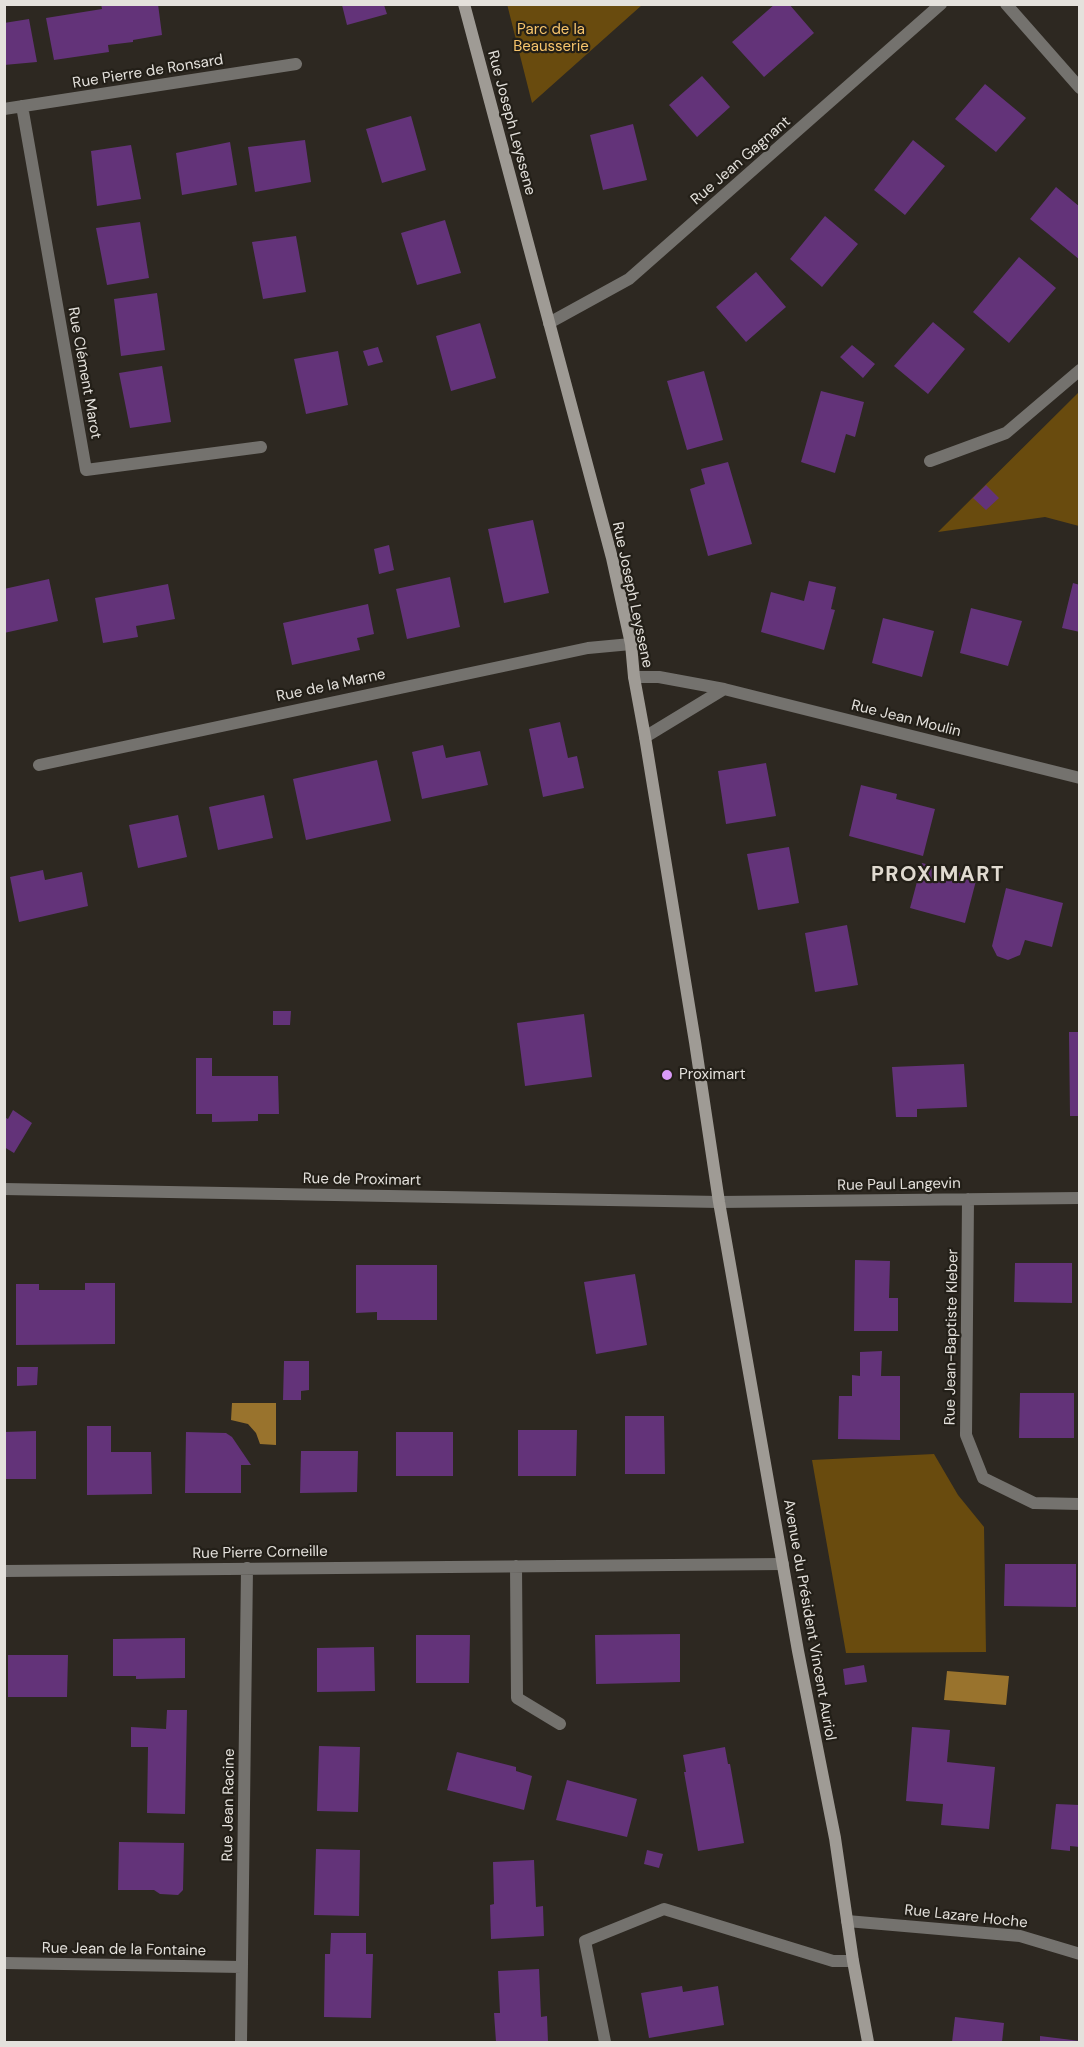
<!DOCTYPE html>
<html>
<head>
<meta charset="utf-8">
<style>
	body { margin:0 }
	#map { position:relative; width:1084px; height:2047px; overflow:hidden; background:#2d2821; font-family:"DM Sans",sans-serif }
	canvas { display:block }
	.frame { position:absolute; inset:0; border:6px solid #e4e1dc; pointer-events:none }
</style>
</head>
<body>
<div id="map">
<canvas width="1084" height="2047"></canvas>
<div class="frame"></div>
</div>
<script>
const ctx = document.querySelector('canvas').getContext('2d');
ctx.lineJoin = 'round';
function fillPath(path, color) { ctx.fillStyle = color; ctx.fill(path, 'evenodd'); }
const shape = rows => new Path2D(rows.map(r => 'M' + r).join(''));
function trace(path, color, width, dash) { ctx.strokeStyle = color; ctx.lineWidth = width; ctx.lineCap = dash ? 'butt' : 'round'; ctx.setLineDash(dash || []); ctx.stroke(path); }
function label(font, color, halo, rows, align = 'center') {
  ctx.font = font + ' "DM Sans",sans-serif'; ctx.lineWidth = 4.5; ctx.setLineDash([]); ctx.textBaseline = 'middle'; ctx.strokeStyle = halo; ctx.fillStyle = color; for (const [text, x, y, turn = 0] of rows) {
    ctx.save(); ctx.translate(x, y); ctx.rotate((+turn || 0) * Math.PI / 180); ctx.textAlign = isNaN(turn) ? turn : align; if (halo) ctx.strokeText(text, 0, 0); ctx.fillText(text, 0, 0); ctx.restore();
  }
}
const green = shape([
	[507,4,642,4,642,5,532,103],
	[1079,392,1079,526,1045,517,938,532],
	[934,1454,958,1495,984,1527,986,1652,846,1653,812,1460]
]);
const water = shape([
	[232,1403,276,1403,276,1445,260,1444,256,1433,248,1424,231,1420],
	[947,1671,1009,1676,1006,1705,944,1700]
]);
const building = shape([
	[101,4,158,4,162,35,133,40,133,42,108,45,109,52,54,60,46,18,102,9],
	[775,4,789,4,814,33,764,77,732,42],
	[342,5,384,5,387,14,347,25],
	[29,19,37,62,4,65,4,23],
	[702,76,730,107,697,137,669,105],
	[985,84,1026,118,996,152,955,119],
	[411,116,426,170,382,183,366,129],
	[633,124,647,180,603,190,590,135],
	[305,140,311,182,255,192,248,147],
	[913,140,945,166,905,215,874,190],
	[230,142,237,185,182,195,176,153],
	[131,145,141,199,97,206,91,151],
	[1056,187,1080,207,1080,260,1030,219],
	[825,216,858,244,822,287,790,259],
	[445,220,461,273,417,285,401,233],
	[140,222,149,278,107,285,96,228],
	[296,236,306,292,263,299,252,242],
	[1019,257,1056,288,1009,343,973,312],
	[756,272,786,307,746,342,716,307],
	[157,293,165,350,121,356,114,299],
	[933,322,965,349,928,394,894,366],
	[480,323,496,378,451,391,436,336],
	[852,345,875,364,863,378,840,357],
	[378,347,383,362,368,366,363,351],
	[338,351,348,405,306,414,294,359],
	[162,366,171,422,130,428,119,373],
	[704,371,723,440,687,450,667,381],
	[821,391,864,402,855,437,846,434,835,473,801,462],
	[728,462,752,544,708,556,690,489,705,484,701,469],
	[986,485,999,498,986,510,973,498],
	[533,520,549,593,504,603,488,529],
	[389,545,394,570,379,574,374,549],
	[450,577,460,627,407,639,396,589],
	[49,579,58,621,4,633,4,589],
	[809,581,836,587,831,609,835,610,824,650,761,632,771,592,804,601],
	[1073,583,1080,585,1080,632,1062,628],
	[168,584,175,619,136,626,138,637,103,643,95,598],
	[368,604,374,634,357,638,360,650,292,665,283,623],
	[971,608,1022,621,1008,666,960,653],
	[883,618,934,631,922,677,872,663],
	[560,722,568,758,577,756,584,788,543,797,529,729],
	[443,745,446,758,480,751,488,785,422,799,412,752],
	[377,760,391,821,306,840,293,779],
	[766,763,776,816,726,824,718,771],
	[861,785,897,794,896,799,935,809,923,856,849,836],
	[264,795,273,838,218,850,209,807],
	[178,815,187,857,138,868,129,825],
	[789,847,799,903,758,910,747,854],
	[922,863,977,877,965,923,910,908],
	[43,870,45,880,82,872,88,906,19,922,10,877],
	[1006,888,1063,903,1052,947,1025,940,1020,955,1008,960,997,956,992,946],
	[847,925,858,985,815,992,805,933],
	[273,1011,291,1011,290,1025,273,1025],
	[584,1014,592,1077,525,1086,517,1023],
	[1069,1032,1080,1032,1080,1116,1070,1116],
	[196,1058,212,1058,212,1076,278,1076,279,1114,258,1114,258,1121,212,1122,212,1114,196,1114],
	[964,1064,967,1107,917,1109,917,1117,896,1117,892,1067],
	[13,1110,32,1123,14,1153,4,1147,4,1117,8,1119],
	[855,1260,890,1261,889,1298,898,1298,898,1331,854,1331],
	[1015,1263,1072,1263,1072,1303,1014,1302],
	[356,1265,437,1265,437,1320,377,1320,377,1312,356,1313],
	[635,1274,647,1345,596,1354,584,1282],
	[85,1283,115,1283,115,1344,16,1345,16,1284,39,1284,39,1290,85,1290],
	[882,1351,881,1376,900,1376,900,1440,838,1439,839,1396,852,1396,852,1375,860,1376,860,1352],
	[284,1361,309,1361,309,1390,301,1391,301,1400,283,1400],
	[17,1367,38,1367,37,1385,17,1386],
	[1020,1393,1074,1393,1074,1438,1019,1438],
	[625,1416,664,1416,665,1474,625,1474],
	[87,1426,111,1426,111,1452,151,1452,152,1494,87,1495],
	[518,1430,577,1430,576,1476,518,1476],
	[36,1431,36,1479,4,1479,4,1432],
	[186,1432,226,1433,232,1437,251,1465,241,1465,241,1493,185,1493],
	[396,1432,453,1432,453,1476,396,1476],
	[301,1451,358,1451,357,1492,300,1493],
	[1005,1564,1076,1564,1076,1607,1004,1606],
	[680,1634,680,1682,596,1684,595,1635],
	[416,1635,470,1635,469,1683,416,1683],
	[185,1638,185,1678,136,1679,136,1676,113,1676,113,1639],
	[374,1647,375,1691,317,1692,317,1648],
	[8,1655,68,1655,67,1697,8,1697],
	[864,1665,867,1682,845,1685,843,1669],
	[167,1710,187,1710,185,1814,147,1813,148,1747,131,1747,131,1727,166,1729],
	[912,1727,950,1730,947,1762,995,1767,989,1829,941,1825,943,1804,906,1801],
	[319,1746,360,1747,358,1812,317,1811],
	[725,1747,728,1764,730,1764,744,1843,698,1851,684,1772,686,1772,683,1755],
	[457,1752,516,1767,516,1771,532,1776,524,1810,447,1790],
	[567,1780,637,1799,627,1837,556,1820],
	[1056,1804,1080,1805,1080,1847,1070,1846,1070,1851,1051,1849],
	[119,1842,184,1843,183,1890,178,1895,160,1894,154,1890,118,1890],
	[316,1849,360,1850,359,1916,314,1915],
	[647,1850,663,1854,659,1868,644,1864],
	[534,1860,536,1907,543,1906,544,1936,491,1939,490,1905,494,1904,493,1862],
	[331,1933,366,1933,366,1954,373,1954,371,2018,324,2017,325,1954,330,1954],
	[539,1969,541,2017,547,2016,548,2042,496,2042,494,2013,500,2013,498,1971],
	[682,1986,683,1992,718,1986,724,2025,649,2038,641,1993],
	[955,2017,1004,2023,1002,2042,952,2042],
	[1040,2036,1080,2041,1080,2042,1040,2042]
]);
const street = shape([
	[1006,4,1080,88],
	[22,106,86,470,261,447],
	[4,109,296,64],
	[549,323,629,279,941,4],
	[930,461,1006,433,1080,370],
	[634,677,659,677,724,689,645,737],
	[724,689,1080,778],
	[39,765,588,648,631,644],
	[4,1189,719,1202,1080,1198],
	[968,1199,966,1435,983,1478,1034,1503,1080,1504],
	[516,1566,517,1698,560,1724],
	[4,1571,783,1564],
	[847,1921,1020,1936,1080,1954],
	[4,1963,242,1967],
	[241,2042,247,1568],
	[605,2042,585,1941,664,1909,833,1961,853,1961]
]);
const secondary = shape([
	[464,4,612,558,631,644,634,677,645,737,695,1042,719,1202,798,1651,835,1838,853,1961,868,2042]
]);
const markers = [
	[667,1075,6,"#d99af7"]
];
const parkNames = [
	["Parc de la",551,30],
	["Beausserie",551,47]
];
const streetNames = [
	["Rue Pierre de Ronsard",148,72,-9],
	["Rue Joseph Leyssene",511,123,75],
	["Rue Jean Gagnant",741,161,-41],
	["Rue Clément Marot",84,373,80],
	["Rue Joseph Leyssene",632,595,78],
	["Rue de la Marne",331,686,-12],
	["Rue Jean Moulin",906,719,14],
	["Rue de Proximart",362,1180,1],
	["Rue Paul Langevin",899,1185,-1],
	["Rue Jean-Baptiste Kleber",952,1337,-89],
	["Rue Pierre Corneille",260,1553,-1],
	["Avenue du Président Vincent Auriol",809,1620,80],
	["Rue Jean Racine",229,1805,-89],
	["Rue Lazare Hoche",966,1917,6],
	["Rue Jean de la Fontaine",124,1950,1]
];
const poiNames = [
	["Proximart",679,1075]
];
const districtNames = [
	["PROXIMART",938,875]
];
fillPath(green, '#694b0e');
fillPath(water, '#99732d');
fillPath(building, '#633379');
trace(street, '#74726e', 12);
trace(secondary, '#9f9b95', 12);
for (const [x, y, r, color] of markers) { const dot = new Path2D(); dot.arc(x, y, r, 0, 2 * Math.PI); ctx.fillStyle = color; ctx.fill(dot); trace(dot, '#231f18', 2); }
label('15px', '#f8c56c', '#231f18', parkNames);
label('15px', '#e4e1dc', '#231f18', streetNames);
label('15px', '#e4e1dc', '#231f18', poiNames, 'left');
ctx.letterSpacing = '1.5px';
label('bold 21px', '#e1dbd1', '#231f18', districtNames);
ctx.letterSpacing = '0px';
</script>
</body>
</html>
